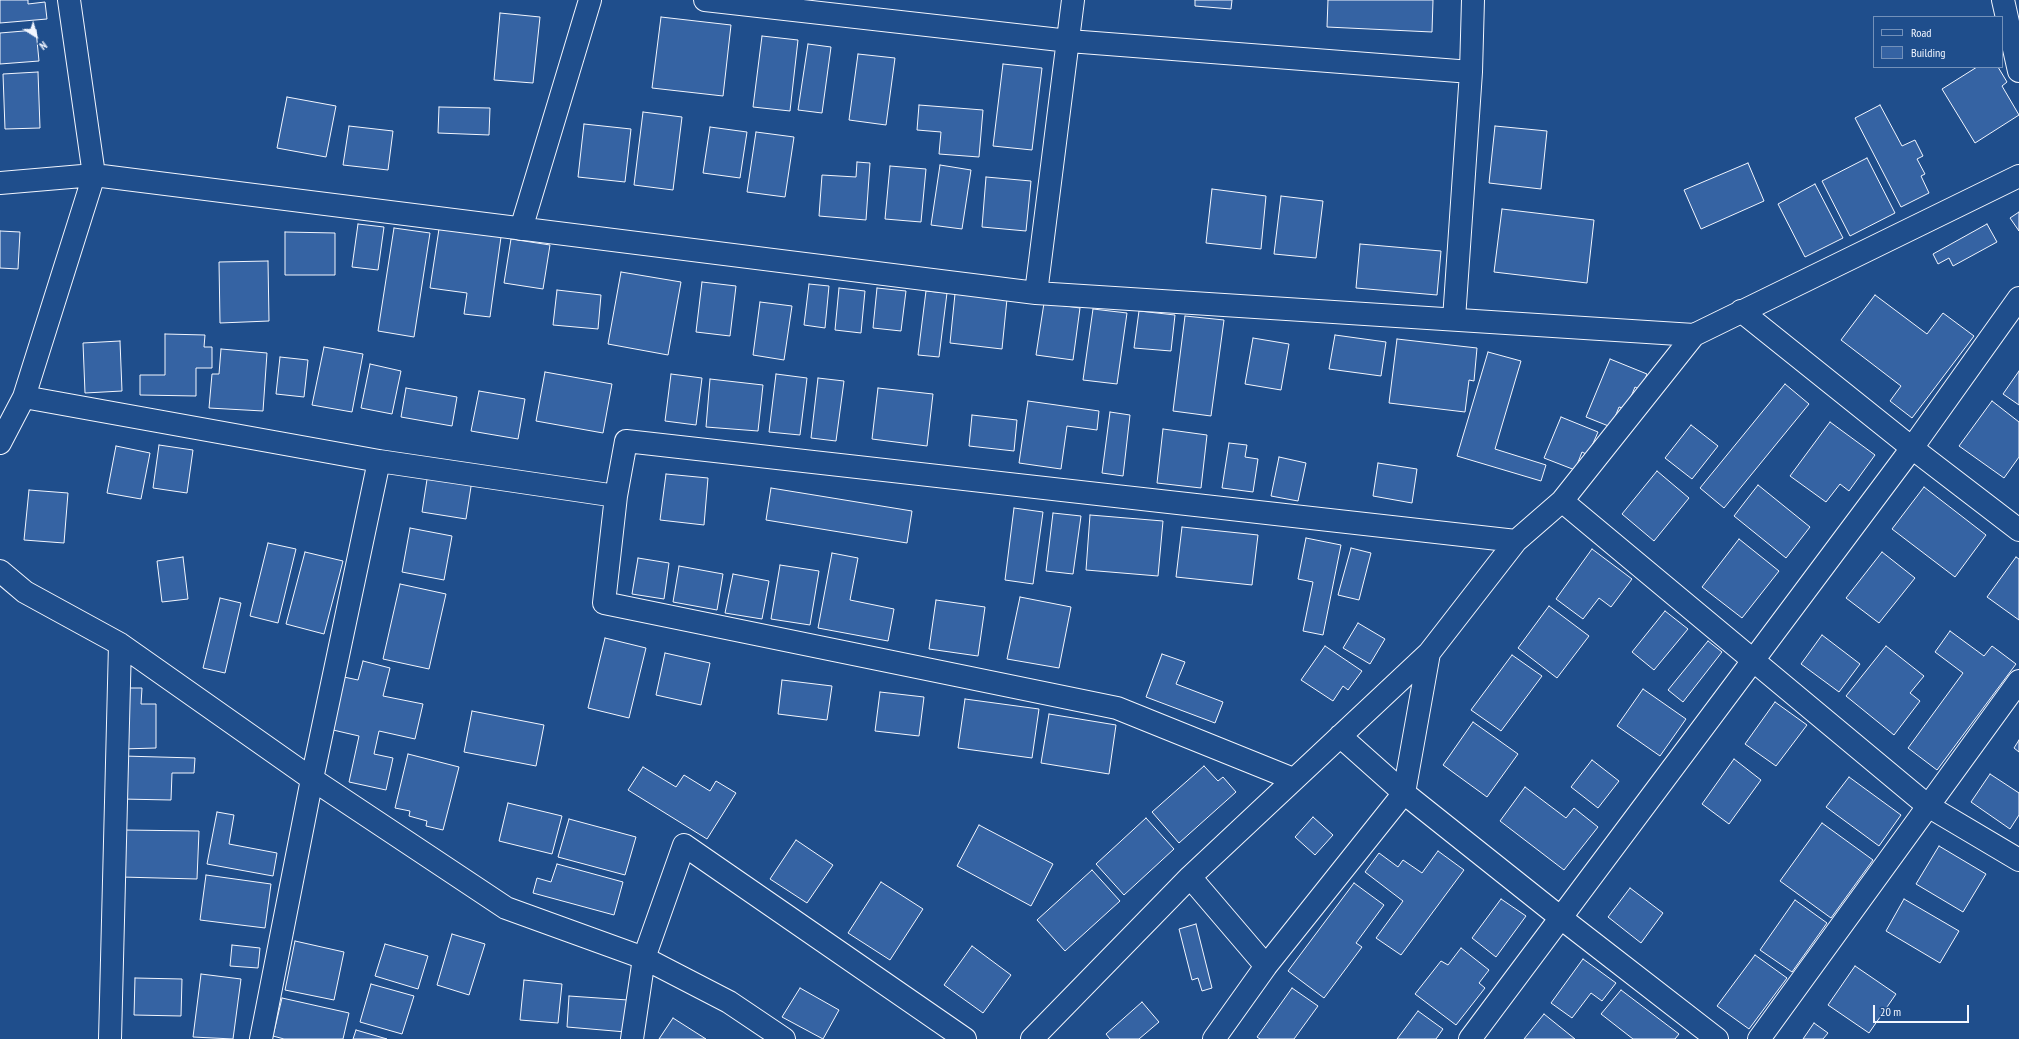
<!DOCTYPE html>
<html>
<head>
<meta charset="utf-8">
<style>
	body { margin:0 }
	#map { position:relative; width:2019px; height:1039px; overflow:hidden; background:#1f4e8c; font-family:"PT Sans Narrow",sans-serif }
	canvas { display:block }
	.legend { position:absolute; left:1873px; top:16px; width:130px; height:52px; box-sizing:border-box; background:#1f4e8c; border:1px solid #7391ba; margin:0; padding:5px 7px; list-style:none; font-size:12px; color:#f2f6ff }
	.legend li { display:flex; align-items:center; gap:8px; height:20px }
	.legend b { width:20px; border:1px solid #7391ba }
	.north { position:absolute; left:16px; top:16px; width:40px; height:40px; -webkit-text-stroke:3px #1f4e8c; paint-order:stroke; rotate:143deg; font-size:11px; font-weight:700; line-height:16px; text-align:center; color:#f2f6ff }
	.north::after { content:''; display:block; margin:auto; width:14px; height:18px; background:#f2f6ff; clip-path:polygon(50% 0,100% 100%,50% 72%,0 100%) }
	.scale { position:absolute; left:1873px; top:1005px; width:96px; height:18px; box-sizing:border-box; border:2px solid #f2f6ff; border-top:0; padding-left:5px; font-size:12px; line-height:14px; white-space:nowrap; color:#f2f6ff; -webkit-text-stroke:3px #1f4e8c; paint-order:stroke }
</style>
</head>
<body>
<div id="map">
<canvas width="2019" height="1039"></canvas>
<ul class="legend">
<li><b style="height:5px;background:#1f4e8c"></b>Road</li>
<li><b style="height:11px;background:#3563a3"></b>Building</li>
</ul>
<div class="north">N</div>
<div class="scale">20 m</div>
</div>
<script>
const ctx = document.querySelector('canvas').getContext('2d');
ctx.lineJoin = 'round';
function fillPath(path, color) { ctx.fillStyle = color; ctx.fill(path, 'evenodd'); }
const shape = rows => new Path2D(rows.map(r => 'M' + r).join(''));
function trace(path, color, width, dash) { ctx.strokeStyle = color; ctx.lineWidth = width; ctx.lineCap = dash ? 'butt' : 'round'; ctx.setLineDash(dash || []); ctx.stroke(path); }
const building = shape([
	[0,0,28,0,28,4,45,2,47,19,0,23,0,0],
	[1195,0,1232,0,1231,9,1195,6,1195,0],
	[1328,0,1433,0,1432,32,1327,27,1328,0],
	[500,13,540,17,533,83,494,80,500,13],
	[661,17,731,25,723,96,652,88,661,17],
	[36,30,39,61,0,64,0,33,36,30],
	[762,36,798,40,790,111,753,107,762,36],
	[808,44,831,47,822,113,798,110,808,44],
	[858,54,895,58,886,125,849,120,858,54],
	[1003,64,1042,68,1032,150,993,146,1003,64],
	[1977,67,1998,67,2007,82,2002,86,2019,115,1975,143,1942,89,1977,67],
	[38,72,40,128,5,129,3,74,38,72],
	[287,97,336,106,326,157,277,148,287,97],
	[919,105,983,110,979,157,939,154,941,132,917,130,919,105],
	[1880,105,1902,146,1915,140,1923,156,1917,159,1925,174,1921,176,1929,193,1901,207,1855,118,1880,105],
	[439,107,490,108,489,135,438,133,439,107],
	[643,112,682,117,673,190,634,185,643,112],
	[584,124,631,129,625,182,578,177,584,124],
	[349,126,393,131,388,170,343,165,349,126],
	[1495,126,1547,131,1541,189,1489,183,1495,126],
	[710,127,747,132,740,178,703,173,710,127],
	[756,132,794,137,785,197,747,192,756,132],
	[1867,158,1895,213,1850,236,1822,181,1867,158],
	[857,162,870,163,866,220,819,216,822,175,856,177,857,162],
	[1748,163,1764,201,1701,229,1684,190,1748,163],
	[940,165,971,170,962,229,931,225,940,165],
	[890,166,926,169,921,222,885,219,890,166],
	[986,177,1031,181,1026,231,982,227,986,177],
	[1815,184,1843,238,1805,257,1778,204,1815,184],
	[1212,189,1266,196,1261,249,1206,243,1212,189],
	[1281,196,1323,201,1316,258,1274,254,1281,196],
	[1502,209,1594,220,1587,283,1494,272,1502,209],
	[2019,212,2019,231,2010,218,2019,212],
	[358,224,384,227,378,270,352,267,358,224],
	[1987,224,1997,242,1953,266,1949,258,1938,264,1933,254,1987,224],
	[394,228,430,233,414,337,378,331,394,228],
	[439,229,501,237,490,317,464,314,467,293,430,288,439,229],
	[0,231,20,232,18,269,0,268,0,231],
	[285,232,335,233,335,275,285,275,285,232],
	[511,239,550,245,543,289,504,283,511,239],
	[1360,244,1441,251,1437,295,1356,288,1360,244],
	[268,261,269,321,220,323,219,262,268,261],
	[621,272,681,282,668,355,608,344,621,272],
	[702,282,736,286,730,336,696,332,702,282],
	[809,284,829,286,825,328,804,325,809,284],
	[839,288,865,291,861,333,835,330,839,288],
	[877,288,906,291,901,331,873,328,877,288],
	[557,290,601,295,598,329,553,325,557,290],
	[926,291,947,293,939,357,918,355,926,291],
	[955,294,1007,299,1002,349,950,343,955,294],
	[1875,295,1927,334,1943,313,1974,336,1912,418,1890,401,1901,386,1841,340,1875,295],
	[760,302,792,306,784,360,753,355,760,302],
	[1044,303,1080,308,1073,360,1036,355,1044,303],
	[1093,309,1127,313,1117,384,1083,380,1093,309],
	[1139,311,1175,315,1171,351,1134,348,1139,311],
	[1185,316,1224,320,1211,416,1173,411,1185,316],
	[165,334,205,335,204,347,212,347,212,368,196,368,196,396,140,395,140,375,165,375,165,334],
	[1335,335,1386,342,1381,376,1329,369,1335,335],
	[1253,338,1289,344,1281,390,1245,384,1253,338],
	[1397,339,1477,348,1474,381,1469,380,1465,412,1389,403,1397,339],
	[120,341,122,391,85,393,83,343,120,341],
	[324,347,363,354,352,412,312,405,324,347],
	[221,349,267,353,263,411,209,408,212,374,219,374,221,349],
	[1488,352,1521,361,1495,449,1546,465,1541,481,1457,456,1488,352],
	[280,357,308,360,304,397,276,394,280,357],
	[1610,359,1647,374,1641,390,1635,387,1626,409,1619,407,1611,427,1586,417,1610,359],
	[370,364,401,371,392,414,361,408,370,364],
	[2019,371,2019,405,2003,394,2019,371],
	[545,372,612,384,603,433,536,421,545,372],
	[671,374,702,378,696,425,665,421,671,374],
	[776,374,807,378,800,435,769,432,776,374],
	[818,378,844,381,836,441,811,438,818,378],
	[710,379,763,385,758,431,706,427,710,379],
	[1785,384,1809,404,1724,508,1700,488,1785,384],
	[406,388,457,397,452,426,401,417,406,388],
	[878,388,933,394,927,446,872,439,878,388],
	[479,391,525,399,518,439,471,431,479,391],
	[1028,401,1099,411,1097,430,1067,426,1061,469,1019,463,1028,401],
	[1992,401,2019,422,2019,457,2004,478,1959,446,1992,401],
	[1110,412,1130,415,1123,476,1102,473,1110,412],
	[972,415,1017,420,1014,451,969,446,972,415],
	[1561,417,1598,432,1588,455,1582,452,1575,470,1544,458,1561,417],
	[1830,422,1875,455,1849,491,1840,484,1826,502,1790,476,1830,422],
	[1691,425,1718,446,1692,479,1665,458,1691,425],
	[1163,429,1207,435,1201,488,1157,483,1163,429],
	[1229,443,1247,445,1245,457,1258,459,1253,492,1222,488,1229,443],
	[159,445,193,450,187,493,153,488,159,445],
	[116,446,150,453,141,499,107,493,116,446],
	[1279,457,1306,463,1298,501,1271,496,1279,457],
	[1378,463,1417,469,1412,503,1373,496,1378,463],
	[1657,471,1689,498,1654,541,1622,514,1657,471],
	[428,473,472,480,466,519,422,512,428,473],
	[666,474,708,478,704,525,660,520,666,474],
	[1758,485,1810,527,1786,558,1734,516,1758,485],
	[1924,487,1986,535,1955,577,1892,529,1924,487],
	[771,488,912,511,907,543,766,520,771,488],
	[29,490,68,493,64,543,24,540,29,490],
	[1014,508,1043,512,1033,584,1005,580,1014,508],
	[1053,513,1081,516,1073,574,1046,571,1053,513],
	[1090,515,1163,521,1158,576,1086,570,1090,515],
	[1182,527,1258,535,1252,585,1176,577,1182,527],
	[410,528,452,536,444,580,402,572,410,528],
	[1306,538,1341,545,1323,635,1303,631,1313,582,1298,579,1306,538],
	[1739,539,1779,571,1742,618,1702,587,1739,539],
	[268,543,296,549,278,623,250,616,268,543],
	[1351,548,1371,553,1359,600,1338,595,1351,548],
	[1592,549,1632,579,1611,607,1599,598,1583,619,1556,599,1592,549],
	[305,552,343,561,324,634,286,624,305,552],
	[1882,552,1915,578,1879,623,1846,598,1882,552],
	[832,553,858,558,850,600,894,609,888,641,818,628,832,553],
	[183,557,188,599,162,602,157,561,183,557],
	[2016,557,2019,559,2019,620,1987,597,2016,557],
	[638,558,669,563,664,599,632,594,638,558],
	[780,565,819,571,810,625,771,619,780,565],
	[679,566,723,574,717,610,673,602,679,566],
	[733,574,769,581,762,619,725,613,733,574],
	[400,584,446,594,429,669,383,659,400,584],
	[1020,597,1071,607,1059,668,1007,659,1020,597],
	[220,598,241,603,225,673,203,668,220,598],
	[936,600,985,607,978,656,929,649,936,600],
	[1549,606,1589,636,1557,678,1518,648,1549,606],
	[1665,611,1688,629,1654,670,1632,652,1665,611],
	[1358,623,1385,639,1370,664,1343,648,1358,623],
	[1950,631,1984,656,1992,646,2016,664,1937,770,1908,748,1963,673,1935,652,1950,631],
	[1822,635,1860,664,1839,692,1801,664,1822,635],
	[605,638,646,648,629,718,588,708,605,638],
	[1708,641,1722,652,1683,702,1668,690,1708,641],
	[1325,646,1362,671,1348,690,1343,686,1333,701,1301,680,1325,646],
	[1886,646,1924,676,1910,693,1920,701,1894,735,1846,696,1886,646],
	[665,653,710,663,701,705,656,695,665,653],
	[1162,654,1185,662,1176,684,1223,702,1215,723,1146,697,1162,654],
	[1512,655,1542,676,1501,731,1471,710,1512,655],
	[363,661,390,668,383,696,423,704,415,739,379,731,374,754,393,758,386,790,349,782,359,736,333,730,344,677,358,680,363,661],
	[782,680,832,686,827,720,778,714,782,680],
	[122,688,142,688,141,704,156,704,156,748,122,749,122,688],
	[1643,689,1686,719,1660,756,1617,726,1643,689],
	[880,692,924,697,919,736,875,731,880,692],
	[965,699,1039,709,1032,758,958,748,965,699],
	[1775,702,1807,725,1776,766,1745,744,1775,702],
	[472,711,544,725,536,766,464,752,472,711],
	[1049,714,1116,725,1109,774,1041,763,1049,714],
	[1473,722,1518,754,1487,797,1443,765,1473,722],
	[2019,740,2019,752,2014,748,2019,740],
	[408,754,459,767,443,830,426,826,427,821,409,816,410,811,395,808,408,754],
	[123,756,195,758,194,773,172,773,171,800,121,799,123,756],
	[1734,759,1761,780,1729,824,1702,804,1734,759],
	[1592,760,1619,781,1598,808,1571,787,1592,760],
	[1204,766,1218,781,1223,777,1236,792,1179,843,1152,812,1204,766],
	[643,767,676,787,684,775,710,791,716,781,736,793,707,839,628,790,643,767],
	[1990,774,2019,793,2019,815,2010,829,1971,802,1990,774],
	[1849,777,1901,815,1879,846,1826,807,1849,777],
	[1525,787,1566,818,1574,808,1598,827,1564,870,1500,821,1525,787],
	[508,803,562,816,552,854,499,841,508,803],
	[217,812,234,815,229,844,277,853,273,876,207,864,217,812],
	[1313,817,1333,835,1315,855,1295,837,1313,817],
	[1146,818,1174,849,1124,895,1096,864,1146,818],
	[569,819,636,837,625,875,558,857,569,819],
	[1822,823,1873,860,1831,918,1780,881,1822,823],
	[979,825,1053,864,1031,906,957,866,979,825],
	[123,830,199,831,197,879,121,877,123,830],
	[796,840,833,865,807,903,770,879,796,840],
	[1939,846,1986,874,1963,912,1916,884,1939,846],
	[1438,851,1464,870,1401,955,1376,938,1403,901,1365,872,1379,853,1398,867,1403,860,1422,873,1438,851],
	[557,864,623,882,614,915,533,893,537,878,551,882,557,864],
	[1092,870,1120,901,1065,951,1037,920,1092,870],
	[206,875,271,884,265,928,200,920,206,875],
	[881,882,923,909,890,960,848,933,881,882],
	[1354,883,1384,905,1356,943,1362,947,1324,998,1288,971,1354,883],
	[1630,888,1663,913,1641,943,1608,917,1630,888],
	[1501,899,1526,916,1496,957,1472,938,1501,899],
	[1904,899,1959,931,1940,963,1886,931,1904,899],
	[1795,900,1827,923,1792,972,1760,950,1795,900],
	[1196,924,1212,988,1202,991,1198,978,1192,980,1179,929,1196,924],
	[452,934,485,944,469,995,437,985,452,934],
	[295,941,344,952,334,1000,285,990,295,941],
	[385,944,428,956,418,989,375,976,385,944],
	[232,945,260,948,258,968,230,966,232,945],
	[972,946,1011,975,983,1013,944,985,972,946],
	[1461,948,1489,970,1479,983,1485,988,1456,1025,1415,994,1441,961,1448,965,1461,948],
	[1755,955,1787,978,1749,1029,1717,1006,1755,955],
	[1583,959,1616,983,1602,1001,1591,993,1572,1018,1551,1003,1583,959],
	[1855,966,1896,994,1869,1033,1828,1005,1855,966],
	[201,974,241,979,233,1039,193,1037,201,974],
	[135,978,182,979,181,1016,134,1015,135,978],
	[524,980,562,984,558,1023,520,1020,524,980],
	[371,984,414,996,402,1034,360,1022,371,984],
	[800,988,839,1010,823,1039,782,1017,800,988],
	[1292,988,1318,1006,1294,1039,1260,1039,1257,1037,1292,988],
	[1621,990,1679,1034,1675,1039,1633,1039,1601,1014,1621,990],
	[569,996,628,1000,626,1032,567,1027,569,996],
	[282,998,349,1013,343,1039,284,1039,273,1036,282,998],
	[1142,1002,1159,1022,1139,1039,1110,1039,1106,1034,1142,1002],
	[1418,1011,1443,1029,1436,1039,1397,1039,1418,1011],
	[1544,1014,1575,1039,1524,1039,1544,1014],
	[673,1018,706,1039,659,1039,673,1018],
	[1814,1023,1828,1033,1823,1039,1803,1039,1814,1023],
	[356,1030,387,1039,353,1039,356,1030]
]);
const minor = shape([
	[705,0,1069,41,1471,72],
	[2003,0,2019,71],
	[0,183,94,175,1036,293,1694,335],
	[521,229,590,0],
	[1036,293,1073,0],
	[1741,311,1912,448,2019,530],
	[1454,319,1471,72,1473,0],
	[24,397,379,461,616,496],
	[0,443,24,397,94,175,69,0],
	[1562,501,1928,806,2019,860],
	[0,571,25,592,120,644,312,779,506,908,644,958,729,1002,784,1039],
	[1340,736,1404,793,1561,918,1717,1039],
	[1293,779,1117,708,604,603,616,496,626,441,1516,541],
	[1190,877,1266,966],
	[110,1039,120,644],
	[261,1039,312,779,379,461],
	[632,1039,644,958,684,845,965,1039],
	[1032,1039,1190,877,1429,653,1516,541,1562,501,1694,335,2019,176],
	[1214,1039,1266,966,1404,793,1429,653],
	[1470,1039,1912,448,2019,298],
	[1759,1039,2019,681]
]);
fillPath(building, '#3563a3');
trace(building, '#f2f6ff', 1);
trace(minor, '#f2f6ff', 24);
trace(minor, '#1f4e8c', 22);
</script>
</body>
</html>
